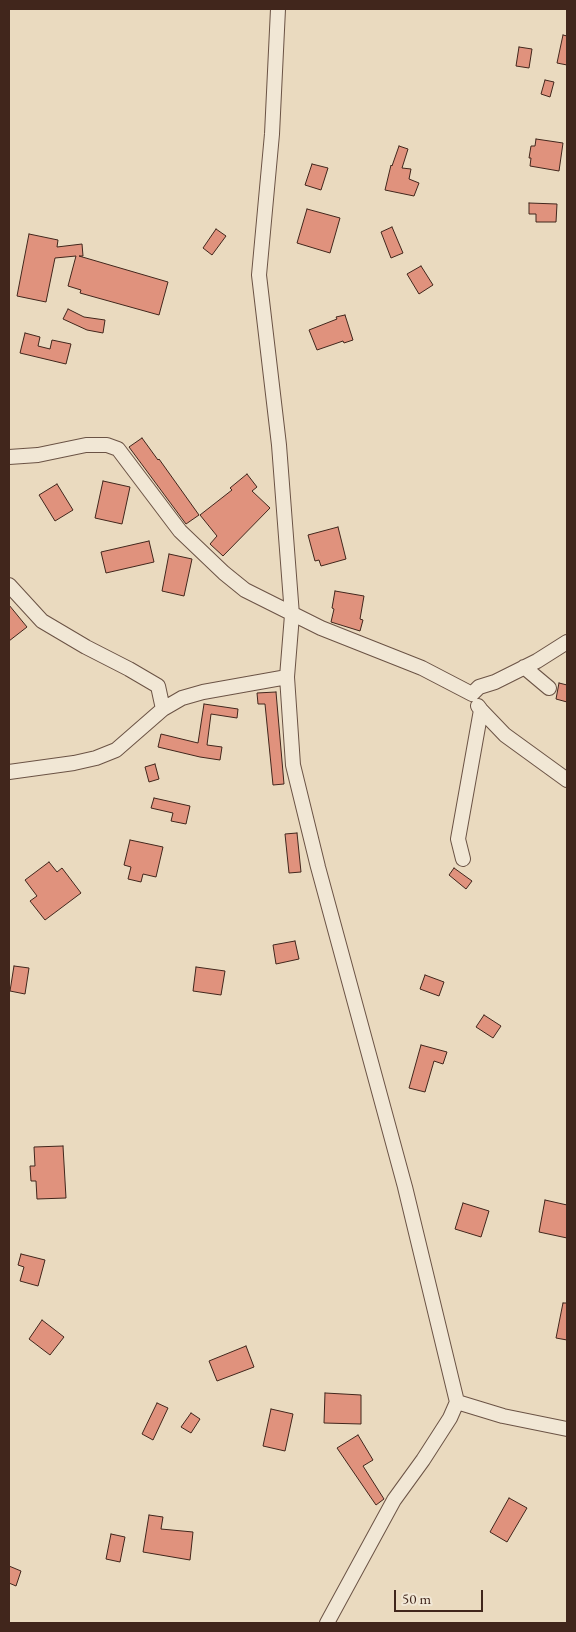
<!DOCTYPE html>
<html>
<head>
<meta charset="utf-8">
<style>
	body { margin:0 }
	#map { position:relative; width:576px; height:1632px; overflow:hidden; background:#eadabf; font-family:"EB Garamond",serif }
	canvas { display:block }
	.frame { position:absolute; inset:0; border:10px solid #41261c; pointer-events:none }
	.scale { position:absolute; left:394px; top:1590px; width:89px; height:22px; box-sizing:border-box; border:2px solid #41261c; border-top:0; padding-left:6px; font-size:15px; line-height:18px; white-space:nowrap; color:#41261c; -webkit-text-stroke:4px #f1e7d5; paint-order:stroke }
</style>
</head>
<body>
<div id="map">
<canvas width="576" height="1632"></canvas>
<div class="frame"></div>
<div class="scale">50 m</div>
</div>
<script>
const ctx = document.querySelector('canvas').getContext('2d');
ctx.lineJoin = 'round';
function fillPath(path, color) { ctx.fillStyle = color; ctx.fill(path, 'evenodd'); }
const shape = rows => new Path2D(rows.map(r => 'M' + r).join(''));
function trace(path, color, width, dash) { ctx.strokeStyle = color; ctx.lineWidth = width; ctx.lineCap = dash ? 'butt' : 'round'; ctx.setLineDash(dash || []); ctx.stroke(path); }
const building = shape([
	[563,35,567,36,567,65,557,63,563,35],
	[519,47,532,49,529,68,516,66,519,47],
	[545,80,554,82,550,97,541,94,545,80],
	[536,139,563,143,559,171,530,166,531,158,529,158,531,146,535,146,536,139],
	[399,146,408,149,402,168,411,169,409,179,419,183,414,196,385,190,391,165,392,166,399,146],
	[312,164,328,168,321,190,305,185,312,164],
	[529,203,557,204,556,222,536,222,536,214,529,214,529,203],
	[307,209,340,218,330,253,297,243,307,209],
	[392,227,403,253,391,258,381,232,392,227],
	[216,229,226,236,212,255,203,248,216,229],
	[29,234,58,240,57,247,82,244,83,256,79,256,168,282,159,315,80,293,81,290,68,286,76,256,55,258,46,302,17,296,29,234],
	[421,266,433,285,419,294,407,274,421,266],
	[68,309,84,317,105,320,103,333,87,330,63,319,68,309],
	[345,315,353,340,344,343,343,341,317,350,309,330,337,319,336,317,345,315],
	[25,333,40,337,38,346,50,349,52,340,71,344,66,364,20,353,25,333],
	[142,438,158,460,159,459,199,515,186,524,129,447,142,438],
	[247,474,257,487,252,491,270,508,223,556,210,544,217,536,200,515,232,490,230,488,247,474],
	[103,481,130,487,122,524,95,518,103,481],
	[57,484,73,510,55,521,39,495,57,484],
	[338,527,346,559,321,566,319,560,315,561,308,535,338,527],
	[149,541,154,562,106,573,101,552,149,541],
	[169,554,192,559,184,596,162,591,169,554],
	[335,591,364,596,360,619,363,620,360,631,331,622,334,609,332,608,335,591],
	[9,605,27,627,9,641,9,605],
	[559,683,567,685,567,702,556,699,559,683],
	[276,692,284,784,273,785,265,704,258,704,257,693,276,692],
	[204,704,238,709,237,718,211,714,207,745,222,747,220,760,200,757,158,747,161,734,198,743,204,704],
	[155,764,159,779,149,782,145,767,155,764],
	[154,798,190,806,186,824,171,821,173,813,151,808,154,798],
	[297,833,301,872,289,873,285,834,297,833],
	[130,840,163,847,156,877,143,874,141,882,128,879,131,867,124,865,130,840],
	[49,862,57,872,62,868,81,893,45,920,30,901,37,896,25,880,49,862],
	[454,868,472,881,466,889,449,875,454,868],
	[295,941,299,959,276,964,273,945,295,941],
	[14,966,29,968,25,994,10,991,14,966],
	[196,967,225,971,221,995,193,991,196,967],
	[425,975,444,982,439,996,420,989,425,975],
	[484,1015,501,1026,493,1038,476,1027,484,1015],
	[421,1045,447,1052,443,1064,434,1061,425,1092,409,1088,421,1045],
	[63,1146,66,1198,37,1199,36,1181,31,1181,30,1166,35,1166,34,1147,63,1146],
	[545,1200,567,1205,567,1238,539,1232,545,1200],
	[463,1203,489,1211,481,1237,455,1229,463,1203],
	[21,1254,45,1260,38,1286,20,1281,24,1267,18,1265,21,1254],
	[563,1303,567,1303,567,1340,556,1338,563,1303],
	[42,1320,64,1337,50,1355,29,1339,42,1320],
	[246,1346,254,1367,217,1381,209,1361,246,1346],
	[325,1393,361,1395,361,1424,324,1423,325,1393],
	[157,1403,168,1408,153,1440,142,1434,157,1403],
	[271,1409,293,1414,285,1451,263,1446,271,1409],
	[191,1413,200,1419,191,1433,181,1427,191,1413],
	[358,1435,373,1460,363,1466,384,1499,376,1505,337,1448,358,1435],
	[509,1498,527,1508,507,1542,490,1532,509,1498],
	[149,1515,163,1517,161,1529,193,1532,190,1560,143,1552,149,1515],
	[111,1534,125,1537,120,1562,106,1559,111,1534],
	[9,1566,21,1571,16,1586,9,1583,9,1566]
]);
const street = shape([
	[278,9,272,134,259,275,279,445,292,615,287,677,293,765,318,867,405,1187,457,1402,450,1418,423,1460,394,1500,327,1623],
	[9,457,38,455,86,445,107,445,118,449,180,531,224,573,245,590,321,628,422,668,472,694,479,687,495,682,537,661,567,642],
	[9,585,42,621,86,647,129,669,158,686,163,709],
	[524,667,549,688],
	[478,706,481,710,505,735,567,780],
	[9,772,74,763,96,758,116,750,163,709,182,698,203,692,287,677],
	[463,859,458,839,481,710],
	[457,1402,503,1416,567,1429]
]);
fillPath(building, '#e0927d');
trace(building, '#41261c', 1);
trace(street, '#6b5345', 16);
trace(street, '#f1e7d5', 14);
</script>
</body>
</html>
